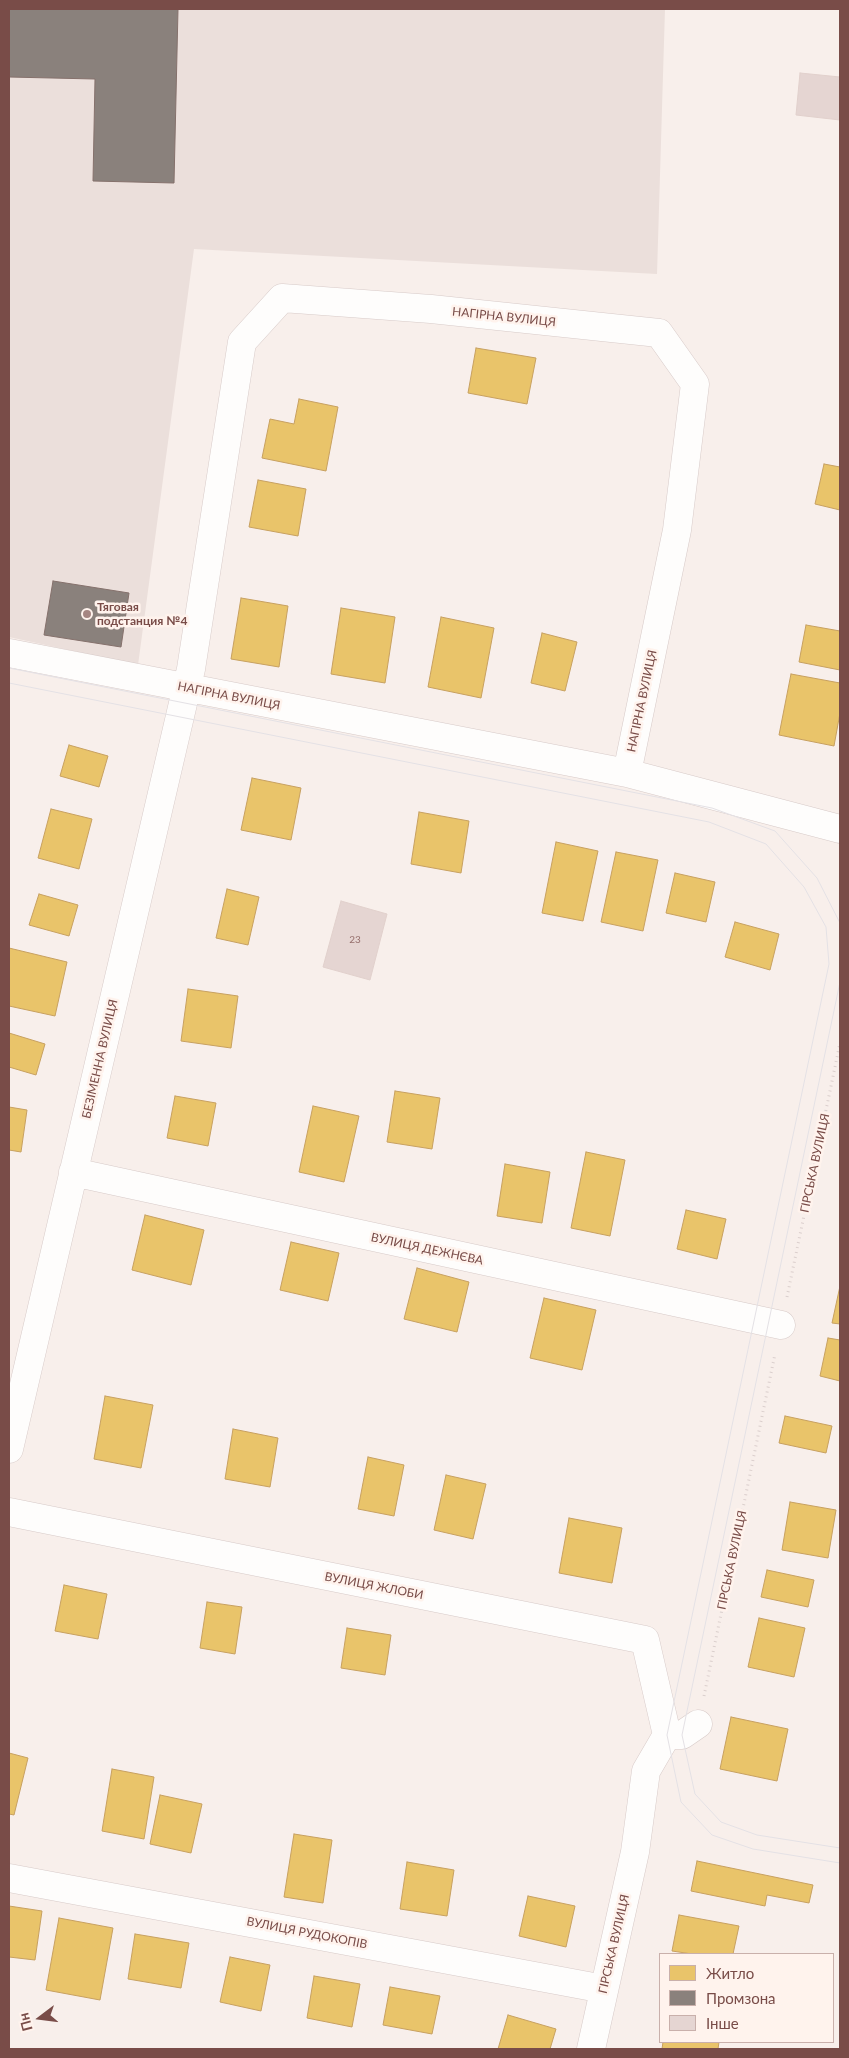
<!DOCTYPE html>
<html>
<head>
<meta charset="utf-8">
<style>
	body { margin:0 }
	#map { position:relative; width:849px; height:2058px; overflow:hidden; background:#f8efeb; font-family:Lato,sans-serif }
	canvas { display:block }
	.frame { position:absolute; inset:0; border:10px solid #794c48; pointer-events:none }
	.legend { position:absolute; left:659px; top:1953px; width:175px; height:90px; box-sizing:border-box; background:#fff3ed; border:1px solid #c9b0ab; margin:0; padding:6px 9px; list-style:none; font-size:15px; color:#794c48 }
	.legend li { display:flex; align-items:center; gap:10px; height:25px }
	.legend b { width:25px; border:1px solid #c9b0ab }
	.north { position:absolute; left:15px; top:1993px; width:50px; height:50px; -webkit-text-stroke:4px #fff3ed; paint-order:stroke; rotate:255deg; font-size:14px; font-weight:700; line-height:20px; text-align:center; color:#794c48 }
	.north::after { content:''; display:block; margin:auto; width:18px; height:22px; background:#794c48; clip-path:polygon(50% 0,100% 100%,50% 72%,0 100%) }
</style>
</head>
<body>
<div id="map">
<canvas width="849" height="2058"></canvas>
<div class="frame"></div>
<ul class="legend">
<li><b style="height:14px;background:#e9c46a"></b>Житло</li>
<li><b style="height:14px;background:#8a817c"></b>Промзона</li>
<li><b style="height:14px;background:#e5d5d2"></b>Інше</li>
</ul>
<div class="north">Пн</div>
</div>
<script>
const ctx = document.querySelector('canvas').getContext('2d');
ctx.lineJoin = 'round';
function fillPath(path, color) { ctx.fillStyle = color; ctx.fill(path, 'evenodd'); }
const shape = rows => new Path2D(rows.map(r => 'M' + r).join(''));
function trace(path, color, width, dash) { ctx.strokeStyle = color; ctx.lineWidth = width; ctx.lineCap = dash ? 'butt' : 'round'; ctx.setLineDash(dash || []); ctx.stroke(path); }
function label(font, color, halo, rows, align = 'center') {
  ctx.font = font + ' Lato,sans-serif'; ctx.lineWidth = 5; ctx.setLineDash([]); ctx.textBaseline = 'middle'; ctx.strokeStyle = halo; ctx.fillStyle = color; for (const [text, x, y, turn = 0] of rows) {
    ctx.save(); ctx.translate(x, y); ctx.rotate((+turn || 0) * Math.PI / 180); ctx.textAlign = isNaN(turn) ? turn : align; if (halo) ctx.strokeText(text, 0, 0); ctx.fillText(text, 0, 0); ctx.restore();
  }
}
const industrial = shape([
	[9,9,665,9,657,274,194,249,138,665,9,637]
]);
const homes = shape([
	[476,348,536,358,527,404,468,393,476,348],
	[299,399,338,407,326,471,262,458,270,419,294,424,299,399],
	[824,464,840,467,840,510,815,504,824,464],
	[258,480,306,489,298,536,249,527,258,480],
	[241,598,288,606,279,667,231,659,241,598],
	[341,608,395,617,385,683,331,674,341,608],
	[441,617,494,628,481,698,428,687,441,617],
	[806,625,840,631,840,670,799,662,806,625],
	[542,633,577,642,565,691,531,683,542,633],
	[791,674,840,683,840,713,834,746,779,735,791,674],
	[69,745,108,756,99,787,60,776,69,745],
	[252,778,301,788,291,840,241,830,252,778],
	[51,809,92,819,79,869,38,858,51,809],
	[419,812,469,821,461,873,411,864,419,812],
	[556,842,598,851,583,921,542,913,556,842],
	[616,852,658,860,643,931,601,922,616,852],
	[675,873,715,882,706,922,666,913,675,873],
	[227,889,259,897,248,945,216,938,227,889],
	[39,894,78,905,69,936,29,925,39,894],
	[735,922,779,934,770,970,725,957,735,922],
	[9,948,67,962,55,1016,9,1006,9,948],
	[188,989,238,996,231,1048,181,1041,188,989],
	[9,1033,45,1044,36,1075,9,1067,9,1033],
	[395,1091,440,1098,432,1149,387,1142,395,1091],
	[175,1096,216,1103,208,1146,167,1138,175,1096],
	[313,1106,359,1116,344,1182,299,1172,313,1106],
	[9,1107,27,1110,21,1152,9,1150,9,1107],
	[586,1152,625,1160,610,1236,571,1228,586,1152],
	[505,1164,550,1172,542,1223,497,1216,505,1164],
	[686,1210,726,1219,717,1259,677,1249,686,1210],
	[145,1215,204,1230,191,1285,132,1270,145,1215],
	[291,1242,339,1253,328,1301,280,1290,291,1242],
	[417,1268,469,1282,457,1332,404,1319,417,1268],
	[840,1286,840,1324,832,1323,840,1286],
	[544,1298,596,1310,582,1370,530,1358,544,1298],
	[828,1338,840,1340,840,1381,820,1376,828,1338],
	[105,1396,153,1405,141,1468,94,1459,105,1396],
	[785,1416,832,1426,826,1453,779,1443,785,1416],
	[233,1429,278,1438,270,1487,225,1479,233,1429],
	[368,1457,404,1465,394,1516,358,1509,368,1457],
	[446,1475,486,1484,473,1539,434,1530,446,1475],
	[790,1502,836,1510,828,1558,782,1550,790,1502],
	[569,1518,622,1528,612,1583,559,1573,569,1518],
	[767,1570,814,1580,808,1607,761,1597,767,1570],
	[64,1585,107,1594,98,1639,55,1631,64,1585],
	[207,1602,242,1607,235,1654,200,1648,207,1602],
	[759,1618,805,1628,794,1677,748,1667,759,1618],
	[347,1628,391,1635,385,1675,341,1668,347,1628],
	[731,1717,788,1729,777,1781,720,1769,731,1717],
	[9,1753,28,1758,14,1815,9,1814,9,1753],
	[112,1769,154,1777,144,1839,102,1831,112,1769],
	[160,1795,202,1804,191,1853,150,1844,160,1795],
	[294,1834,332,1840,323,1903,284,1897,294,1834],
	[697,1861,813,1885,809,1903,767,1895,765,1906,691,1891,697,1861],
	[407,1862,454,1870,447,1916,400,1909,407,1862],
	[528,1896,575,1906,566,1947,519,1936,528,1896],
	[9,1906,42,1911,35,1960,9,1957,9,1906],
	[679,1915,739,1926,733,1954,692,1954,672,1951,679,1915],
	[59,1918,113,1928,100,2000,46,1990,59,1918],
	[135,1934,189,1943,181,1988,128,1979,135,1934],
	[230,1957,270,1965,261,2011,220,2002,230,1957],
	[314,1976,360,1984,352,2027,307,2018,314,1976],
	[390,1987,440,1996,432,2034,383,2025,390,1987],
	[508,2015,556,2029,550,2049,498,2049,508,2015],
	[663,2042,719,2042,718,2049,662,2049,663,2042]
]);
const industry = shape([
	[9,9,178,9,174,183,93,181,95,79,9,77,9,9],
	[53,581,129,593,121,647,44,635,53,581]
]);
const building = shape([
	[800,73,840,77,840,120,796,115,800,73],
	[341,901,387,914,370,980,323,967,341,901]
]);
const path = shape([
	[787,1297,840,1043],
	[704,1696,775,1354]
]);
const minor = shape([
	[9,653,627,773,840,829],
	[73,1172,781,1325],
	[9,1449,191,669,242,342,282,298,431,309,659,333,695,384,677,530,627,773],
	[9,1512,645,1640,667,1735],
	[9,1878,604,1989],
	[591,2049,635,1852,646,1771,667,1735,682,1735,698,1724]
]);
const tram = shape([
	[9,668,712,808,775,831,817,878,840,923],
	[9,683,709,822,766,844,804,887,826,927,829,964,667,1735,681,1802,712,1835,753,1849,840,1863],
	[840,982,682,1735,695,1794,721,1822,757,1835,840,1848]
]);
const markers = [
	[87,614,5,"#a58581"]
];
const numberNames = [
	["23",355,940]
];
const streetNames = [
	["НАГІРНА ВУЛИЦЯ",504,317,6],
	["НАГІРНА ВУЛИЦЯ",229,696,11],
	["НАГІРНА ВУЛИЦЯ",642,701,-78],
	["БЕЗІМЕННА ВУЛИЦЯ",100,1059,-77],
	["ГІРСЬКА ВУЛИЦЯ",815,1163,-78],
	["ВУЛИЦЯ ДЕЖНЄВА",427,1249,12],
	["ГІРСЬКА ВУЛИЦЯ",732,1560,-78],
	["ВУЛИЦЯ ЖЛОБИ",374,1586,11],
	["ВУЛИЦЯ РУДОКОПІВ",307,1933,11],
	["ГІРСЬКА ВУЛИЦЯ",614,1944,-77]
];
const poiNames = [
	["Тяговая",97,607],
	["подстанция №4",97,621]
];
fillPath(industrial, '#ebdfdb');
fillPath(homes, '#e9c46a');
trace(homes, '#c7a060', 1);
fillPath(industry, '#8a817c');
trace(industry, '#85716c', 1);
fillPath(building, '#e5d5d2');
trace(building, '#e1d0cc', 1);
trace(minor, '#d7cac8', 29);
trace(path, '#dbcfcd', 3, [1, 4]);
trace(minor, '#fefdfc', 28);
trace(tram, '#e4e1e5', 1);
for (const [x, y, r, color] of markers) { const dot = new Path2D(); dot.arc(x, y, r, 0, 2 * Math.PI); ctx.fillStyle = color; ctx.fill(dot); trace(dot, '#fff3ed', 2); }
label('10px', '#96706d', null, numberNames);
label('12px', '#794c48', '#fff3ed', streetNames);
label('bold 12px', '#794c48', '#fff3ed', poiNames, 'left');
</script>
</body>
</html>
